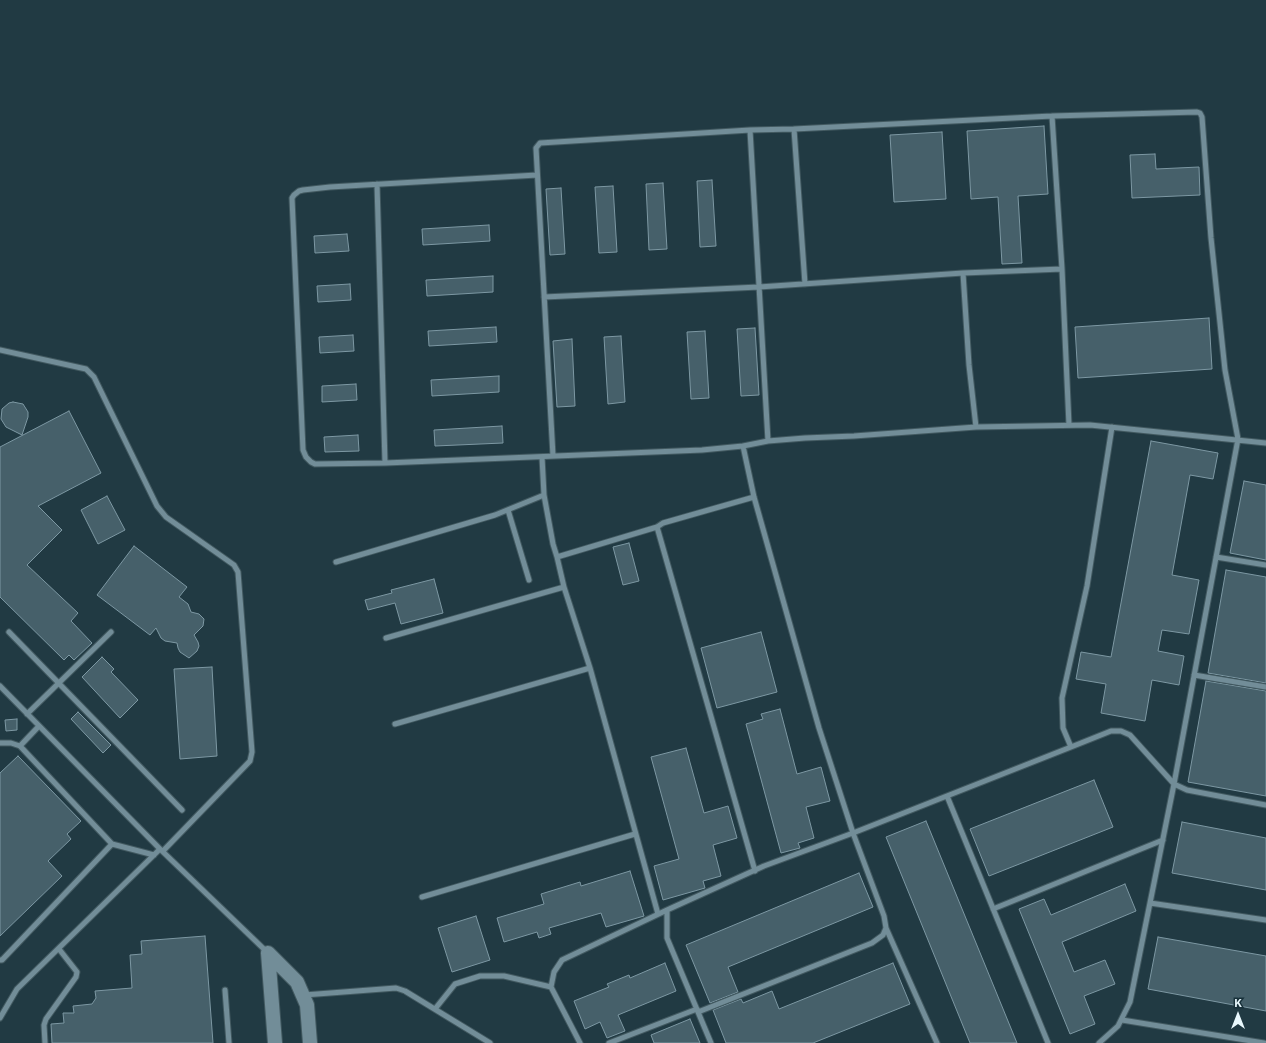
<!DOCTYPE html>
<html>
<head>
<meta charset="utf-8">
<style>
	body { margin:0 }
	#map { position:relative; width:1266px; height:1043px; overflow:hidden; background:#213a43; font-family:"IBM Plex Sans",sans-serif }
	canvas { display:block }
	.north { position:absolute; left:1218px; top:995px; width:40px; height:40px; -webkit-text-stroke:3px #173039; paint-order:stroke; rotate:0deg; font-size:11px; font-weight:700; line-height:16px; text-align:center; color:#e9f8fd }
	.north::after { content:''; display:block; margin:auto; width:14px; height:18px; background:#e9f8fd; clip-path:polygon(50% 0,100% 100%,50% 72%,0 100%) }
</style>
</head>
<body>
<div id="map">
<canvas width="1266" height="1043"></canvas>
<div class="north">K</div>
</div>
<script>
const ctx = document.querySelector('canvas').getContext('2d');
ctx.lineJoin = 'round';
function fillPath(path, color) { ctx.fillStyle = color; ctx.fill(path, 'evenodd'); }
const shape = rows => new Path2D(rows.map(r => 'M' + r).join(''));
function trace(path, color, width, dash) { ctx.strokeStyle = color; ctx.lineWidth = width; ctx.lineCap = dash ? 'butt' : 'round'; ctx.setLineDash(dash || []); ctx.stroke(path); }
const building = shape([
	[1044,126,1048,194,1018,196,1022,263,1002,264,998,197,971,199,967,131,1044,126],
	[942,132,946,199,894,202,890,135,942,132],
	[1155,154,1156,169,1199,167,1200,195,1132,198,1130,155,1155,154],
	[712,180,716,246,700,247,697,181,712,180],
	[663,183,667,249,649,250,646,184,663,183],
	[613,186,617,252,599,253,595,187,613,186],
	[561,188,565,254,550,255,546,189,561,188],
	[489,225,490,241,423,245,422,229,489,225],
	[347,234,349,251,315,253,314,236,347,234],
	[493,276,493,292,427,296,426,280,493,276],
	[350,284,351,300,318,302,317,286,350,284],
	[1209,318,1212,369,1078,378,1075,327,1209,318],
	[496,327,497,342,429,346,428,331,496,327],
	[755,328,759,395,741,396,737,329,755,328],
	[705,331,709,398,691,399,687,332,705,331],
	[353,335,354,351,320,353,319,337,353,335],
	[621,336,625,402,608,404,604,337,621,336],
	[572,339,575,406,557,407,553,341,572,339],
	[499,376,499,392,432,396,431,380,499,376],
	[356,384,357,400,322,402,322,386,356,384],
	[13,402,23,404,28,412,28,417,22,435,6,427,1,419,2,409,9,403,13,402],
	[69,411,101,473,38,506,62,530,27,565,78,613,71,621,92,643,74,660,69,655,64,660,0,597,0,447,69,411],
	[502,426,503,443,435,446,434,430,502,426],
	[358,435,359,451,325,452,324,437,358,435],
	[1151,441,1218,453,1213,479,1190,475,1172,575,1199,580,1189,634,1162,630,1158,651,1184,656,1179,685,1152,680,1145,721,1101,713,1106,684,1076,679,1081,652,1111,657,1151,441],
	[1244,481,1266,485,1266,560,1230,553,1244,481],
	[107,496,125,530,98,544,81,510,107,496],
	[629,543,639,581,623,585,613,547,629,543],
	[134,546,187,587,179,597,188,604,191,612,199,614,204,619,203,626,194,635,198,642,199,646,197,651,189,658,180,652,178,648,177,643,165,641,161,638,156,628,150,635,97,595,134,546],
	[1226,570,1266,577,1266,683,1208,673,1226,570],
	[434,579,443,613,401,624,395,603,368,610,365,600,392,593,391,590,434,579],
	[761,632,777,692,717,708,701,648,761,632],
	[102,657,114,669,111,672,138,700,120,718,82,677,102,657],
	[212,667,217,756,180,759,174,669,212,667],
	[1206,681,1266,691,1266,796,1188,782,1206,681],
	[780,709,797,774,821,767,830,801,806,807,814,838,798,843,800,848,781,853,746,724,763,719,761,714,780,709],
	[78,712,111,745,103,753,71,719,78,712],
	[17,719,17,730,6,731,5,720,17,719],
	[686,748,704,813,728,806,737,838,713,845,721,876,703,881,705,888,663,900,654,866,679,859,651,757,686,748],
	[18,756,81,821,67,834,71,839,48,861,62,876,0,936,0,773,18,756],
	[1094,780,1113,827,989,876,970,829,1094,780],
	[926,821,1017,1043,970,1043,886,837,926,821],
	[1182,822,1266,838,1266,890,1172,873,1182,822],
	[630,871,644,916,606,927,601,913,549,928,551,934,539,938,537,932,504,942,497,918,544,904,541,894,580,882,581,886,630,871],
	[859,873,873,907,728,967,738,992,710,1003,686,945,859,873],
	[1125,884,1136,911,1062,942,1074,972,1105,960,1115,984,1084,996,1095,1024,1070,1034,1019,909,1044,899,1051,915,1125,884],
	[476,916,490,960,452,972,438,928,476,916],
	[205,936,213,1043,52,1043,51,1024,64,1023,63,1013,74,1013,73,1006,92,1004,96,998,95,991,132,988,130,955,142,954,141,941,205,936],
	[1158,937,1266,956,1266,1011,1148,989,1158,937],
	[665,963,676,991,618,1015,625,1031,607,1038,600,1022,585,1029,574,1001,609,987,607,984,629,975,630,978,665,963],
	[893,963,910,1004,813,1043,726,1043,713,1010,741,999,743,1003,772,991,779,1009,893,963],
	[690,1019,700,1043,654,1043,651,1035,690,1019]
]);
const lane = shape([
	[1052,116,1062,269,1069,425],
	[794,129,805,284],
	[750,130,794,129,1052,116,1197,112,1200,113,1202,117,1211,238,1225,370,1238,439,1174,784,1130,1002,1118,1026,1099,1043],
	[537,175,330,187,303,190,299,191,294,195,292,198,303,450,306,457,311,462,315,464,385,463,702,450,743,446,768,441,805,438,854,436,976,427,1090,425,1266,443],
	[377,184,385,463],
	[963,273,969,365,976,427],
	[544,297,759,287,963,273,1062,269],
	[0,350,86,369,94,377,157,506,166,517,234,565,238,572,252,752,250,761,163,851],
	[553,456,536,148,540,143,750,130,768,441],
	[542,457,544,495,553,544,557,557],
	[508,510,529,580],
	[657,527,755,871],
	[1216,557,1266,565],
	[336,562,495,515,544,495],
	[9,632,182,810],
	[386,638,564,587],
	[1194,675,1266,687],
	[0,686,160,849,267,952],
	[27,714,111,632],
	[395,724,590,668],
	[0,743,11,743,20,746,112,844,154,855],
	[20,746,39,726],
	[1071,747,1063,728,1062,698,1087,586,1112,427],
	[947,796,1048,1043],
	[422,897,635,834],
	[1150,903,1266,920],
	[993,909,1163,840],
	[667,910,667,938,711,1043],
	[658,914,590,668,564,587,557,557,657,527,663,523,754,497],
	[886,928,937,1043],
	[0,960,2,960,112,844],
	[225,990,229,1043],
	[304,995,396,988,405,991,490,1043],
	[435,1009,455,984,480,976,504,976,551,987],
	[698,1012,872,943,883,935,886,928,884,916,853,833,819,728,754,497,743,446],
	[0,1018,17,989,160,849],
	[1122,1020,1264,1043],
	[45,1043,44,1025,46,1019,76,977,77,972,59,949],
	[580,1043,551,987,554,972,562,960,667,910,764,866,853,833,1071,747,1111,731,1121,731,1130,735,1174,784,1187,790,1266,805],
	[609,1043,697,1009]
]);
const secondary = shape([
	[268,953,297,982,307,1005,310,1043],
	[268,953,275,1043]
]);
fillPath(building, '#46606a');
trace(building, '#7d98a3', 1);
trace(lane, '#425960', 7);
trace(secondary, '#425960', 16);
trace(lane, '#728d98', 5);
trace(secondary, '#728d98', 14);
</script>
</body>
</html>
